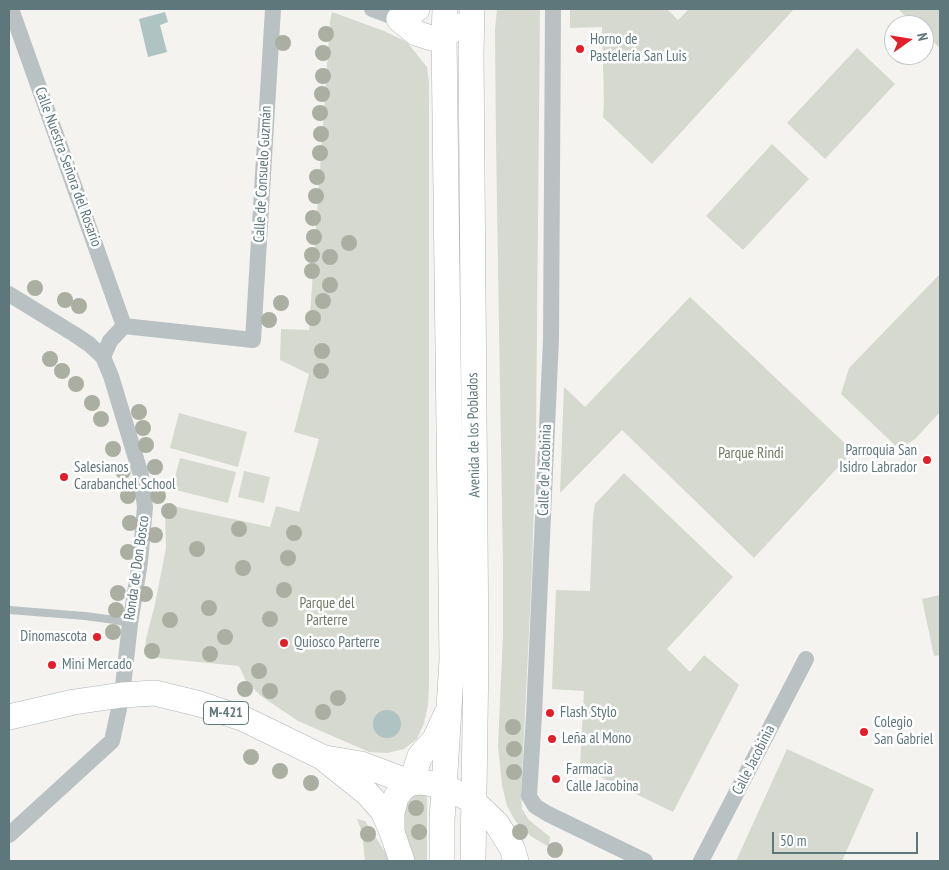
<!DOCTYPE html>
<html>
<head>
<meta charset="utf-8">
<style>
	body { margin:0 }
	#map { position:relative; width:949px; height:870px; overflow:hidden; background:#f4f3f0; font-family:"PT Sans Narrow",sans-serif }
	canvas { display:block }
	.frame { position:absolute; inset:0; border:10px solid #5e777b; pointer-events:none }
	.north { position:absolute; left:884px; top:15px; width:50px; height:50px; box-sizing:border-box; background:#fff; border:1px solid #bfc9ca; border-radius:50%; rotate:77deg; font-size:14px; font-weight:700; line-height:20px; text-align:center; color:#5e777b }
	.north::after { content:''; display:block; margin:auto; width:18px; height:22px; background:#e51f29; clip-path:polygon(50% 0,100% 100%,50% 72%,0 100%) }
	.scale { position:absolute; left:772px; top:832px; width:146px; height:22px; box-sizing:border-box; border:2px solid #5e777b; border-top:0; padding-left:6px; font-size:15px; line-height:18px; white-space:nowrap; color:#5e777b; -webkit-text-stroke:4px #fff; paint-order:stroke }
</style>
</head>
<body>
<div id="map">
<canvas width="949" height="870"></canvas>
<div class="frame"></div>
<div class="north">N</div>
<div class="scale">50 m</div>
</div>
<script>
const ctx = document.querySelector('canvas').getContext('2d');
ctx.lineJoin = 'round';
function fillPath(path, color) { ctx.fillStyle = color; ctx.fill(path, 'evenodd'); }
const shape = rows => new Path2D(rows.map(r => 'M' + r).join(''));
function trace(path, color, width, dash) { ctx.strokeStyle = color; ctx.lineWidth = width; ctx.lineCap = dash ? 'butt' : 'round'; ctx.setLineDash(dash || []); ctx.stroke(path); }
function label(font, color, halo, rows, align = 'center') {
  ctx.font = font + ' "PT Sans Narrow",sans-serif'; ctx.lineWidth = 5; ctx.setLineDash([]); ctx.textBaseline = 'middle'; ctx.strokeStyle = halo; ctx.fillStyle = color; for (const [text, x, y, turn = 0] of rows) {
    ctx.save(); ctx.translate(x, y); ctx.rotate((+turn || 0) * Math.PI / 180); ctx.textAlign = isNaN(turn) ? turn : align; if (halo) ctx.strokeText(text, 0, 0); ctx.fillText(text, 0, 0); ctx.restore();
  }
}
const green = shape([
	[497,9,540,9,536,434,532,570,521,796,522,809,529,820,550,837,549,847,532,837,516,822,507,806,502,785,498,746,503,634,503,568,496,142,495,30],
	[570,9,667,9,678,20,689,9,794,9,652,164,603,117,604,101,602,27,570,28],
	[898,9,940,9,940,48,924,33,924,25,915,25],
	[332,12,384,31,407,42,427,67,429,82,429,686,428,705,424,723,417,739,404,749,387,753,369,752,298,721,261,696,246,681,239,666,148,657,145,652,146,639,155,604,166,548,165,512,168,505,270,527,276,506,299,512,319,439,294,432,309,374,280,360,281,329,309,330,330,22],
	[857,48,895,84,825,159,787,123],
	[772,144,809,179,743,250,706,216],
	[940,274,940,412,915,439,899,449,841,394,849,368],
	[690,297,853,451,754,558,622,430,560,493,564,387,585,407],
	[179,413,247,432,238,467,170,448],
	[180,458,236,472,228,503,172,489],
	[244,471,270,477,264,503,238,497],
	[624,473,733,577,667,649,690,672,704,655,739,685,673,812,580,767,584,691,552,689,556,590,590,591,593,517,595,504],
	[940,595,940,655,934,656,922,599],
	[787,749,874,789,842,861,736,861],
	[416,793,427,795,427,861,411,861,406,842,403,821,407,801],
	[357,819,365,821,391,861,365,861,362,832]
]);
const water = shape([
	[165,12,168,22,160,25,167,52,148,57,139,19],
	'373 724a14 14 0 1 1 28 0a14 14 0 1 1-28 0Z'
]);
const lane = shape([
	[9,610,85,616,115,620,130,624]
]);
const street = shape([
	[11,9,124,326],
	[372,9,399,19],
	[553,9,551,339,534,715,529,796,535,806,548,814,645,861],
	[9,294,74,334,89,344,103,357,111,376,141,475,145,507,140,562,130,624,122,695,112,741,9,835],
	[103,357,110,341,124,326,253,340,273,9],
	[701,861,806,659]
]);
const primary = shape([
	[417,9,399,19,416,33,431,38,444,37,457,26],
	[472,9,471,54,476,655,473,861],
	[9,717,74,702,122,695,155,693,200,704,244,719,322,757,367,793,383,811,392,832],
	[325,758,361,764,411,783],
	[411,783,420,756,435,739,446,715],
	[402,861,392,832,392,813,396,797,403,788,411,783,421,782,444,786,473,801,497,824,512,848,516,861],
	[442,861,442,820,452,660,444,37,445,9]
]);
const trees = [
	[326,34],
	[283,43],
	[323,53],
	[323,76],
	[322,94],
	[320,113],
	[321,134],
	[320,153],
	[317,177],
	[316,196],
	[313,218],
	[314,237],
	[349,243],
	[312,255],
	[330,257],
	[312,271],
	[330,285],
	[35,288],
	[65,300],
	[323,301],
	[281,303],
	[79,306],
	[313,318],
	[269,320],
	[322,351],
	[50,359],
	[62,371],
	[321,371],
	[76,384],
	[92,403],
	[139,412],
	[101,419],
	[143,428],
	[146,445],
	[113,449],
	[155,467],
	[123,471],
	[128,496],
	[158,496],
	[169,511],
	[130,523],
	[239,529],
	[294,533],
	[155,535],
	[197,549],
	[128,552],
	[288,558],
	[243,568],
	[284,590],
	[118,593],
	[145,594],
	[209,608],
	[116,610],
	[270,619],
	[170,620],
	[113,632],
	[225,637],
	[152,651],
	[210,654],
	[259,671],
	[245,689],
	[270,691],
	[338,698],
	[323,712],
	[513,727],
	[514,749],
	[251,757],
	[280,771],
	[514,772],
	[311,783],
	[416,808],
	[419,832],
	[520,832],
	[368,834],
	[555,850]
];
const markers = [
	[580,49,5,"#e51f29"],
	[927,460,5,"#e51f29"],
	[64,477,5,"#e51f29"],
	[97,637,5,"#e51f29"],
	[284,643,5,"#e51f29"],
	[52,665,5,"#e51f29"],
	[550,713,5,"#e51f29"],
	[864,732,5,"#e51f29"],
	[552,739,5,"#e51f29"],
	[556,779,5,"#e51f29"]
];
const shields = [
	[226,713,45]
];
const shieldNames = [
	["M-421",226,713]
];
const poiNames = [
	["Horno de",590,40],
	["Pastelería San Luis",590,57],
	["Parroquia San",917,451,"right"],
	["Isidro Labrador",917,468,"right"],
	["Salesianos",74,468],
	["Carabanchel School",74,485],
	["Dinomascota",87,637,"right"],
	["Quiosco Parterre",294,643],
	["Mini Mercado",62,665],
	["Flash Stylo",560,713],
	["Colegio",874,723],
	["San Gabriel",874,740],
	["Leña al Mono",562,739],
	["Farmacia",566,770],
	["Calle Jacobina",566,787]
];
const streetNames = [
	["Calle Nuestra Señora del Rosario",68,167,70],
	["Calle de Consuelo Guzmán",263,174,-87],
	["Avenida de los Poblados",474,435,-91],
	["Calle de Jacobinia",545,470,-88],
	["Ronda de Don Bosco",137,568,-82],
	["Calle Jacobinia",754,760,-63]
];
const parkNames = [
	["Parque Rindi",751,454],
	["Parque del",327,604],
	["Parterre",327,621]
];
fillPath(green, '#d5d9cf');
fillPath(water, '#afc3c2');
trace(primary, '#aeb5b7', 26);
trace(lane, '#bac1c3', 8);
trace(street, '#bac1c3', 16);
trace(primary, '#fff', 25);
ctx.fillStyle = '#aaafa1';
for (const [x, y] of trees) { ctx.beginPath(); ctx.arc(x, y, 8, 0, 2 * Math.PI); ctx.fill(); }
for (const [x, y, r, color] of markers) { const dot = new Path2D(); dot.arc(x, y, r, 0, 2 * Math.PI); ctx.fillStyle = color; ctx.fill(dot); trace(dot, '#fff', 2); }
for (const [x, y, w] of shields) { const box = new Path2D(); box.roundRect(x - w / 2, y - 11.5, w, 23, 4); ctx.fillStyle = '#fff'; ctx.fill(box); trace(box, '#5e777b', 1); }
label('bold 14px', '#5e777b', null, shieldNames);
label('15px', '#5e777b', '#fff', poiNames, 'left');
label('15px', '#5e777b', '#fff', streetNames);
label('15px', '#6d7861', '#fff', parkNames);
</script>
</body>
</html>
